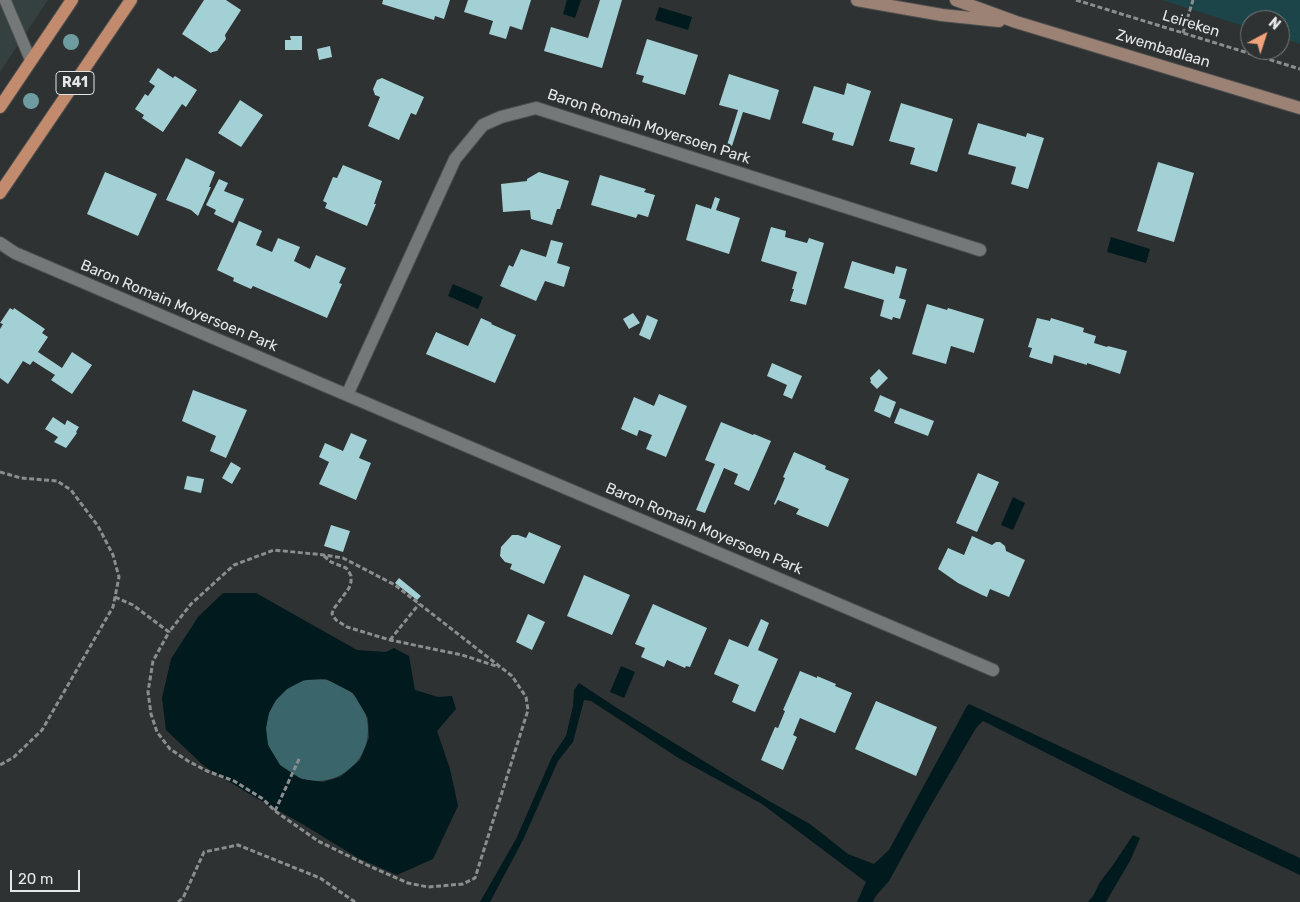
<!DOCTYPE html>
<html>
<head>
<meta charset="utf-8">
<style>
	body { margin:0 }
	#map { position:relative; width:1300px; height:902px; overflow:hidden; background:#2f3232; font-family:Rubik,sans-serif }
	canvas { display:block }
	.north { position:absolute; left:1240px; top:10px; width:50px; height:50px; box-sizing:border-box; background:#2f3232; border:1px solid #787a7a; border-radius:50%; rotate:40deg; font-size:14px; font-weight:700; line-height:20px; text-align:center; color:#e5e7e7 }
	.north::after { content:''; display:block; margin:auto; width:18px; height:22px; background:#f0a27a; clip-path:polygon(50% 0,100% 100%,50% 72%,0 100%) }
	.scale { position:absolute; left:10px; top:870px; width:70px; height:22px; box-sizing:border-box; border:2px solid #e5e7e7; border-top:0; padding-left:6px; font-size:15px; line-height:18px; white-space:nowrap; color:#e5e7e7; -webkit-text-stroke:4px #2f3232; paint-order:stroke }
</style>
</head>
<body>
<div id="map">
<canvas width="1300" height="902"></canvas>
<div class="north">N</div>
<div class="scale">20 m</div>
</div>
<script>
const ctx = document.querySelector('canvas').getContext('2d');
ctx.lineJoin = 'round';
function fillPath(path, color) { ctx.fillStyle = color; ctx.fill(path, 'evenodd'); }
const shape = rows => new Path2D(rows.map(r => 'M' + r).join(''));
function trace(path, color, width, dash) { ctx.strokeStyle = color; ctx.lineWidth = width; ctx.lineCap = dash ? 'butt' : 'round'; ctx.setLineDash(dash || []); ctx.stroke(path); }
function label(font, color, halo, rows, align = 'center') {
  ctx.font = font + ' Rubik,sans-serif'; ctx.lineWidth = 5; ctx.setLineDash([]); ctx.textBaseline = 'middle'; ctx.strokeStyle = halo; ctx.fillStyle = color; for (const [text, x, y, turn = 0] of rows) {
    ctx.save(); ctx.translate(x, y); ctx.rotate((+turn || 0) * Math.PI / 180); ctx.textAlign = isNaN(turn) ? turn : align; if (halo) ctx.strokeText(text, 0, 0); ctx.fillText(text, 0, 0); ctx.restore();
  }
}
const built = shape([
	[0,0,48,0,0,72]
]);
const green = shape([
	[1162,0,1300,0,1300,44,1280,37,1280,20,1250,20,1250,28]
]);
const forest = shape([
	'266 730a51 51 0 1 1 102 0a51 51 0 1 1-102 0Z'
]);
const water = shape([
	[567,0,581,0,575,18,563,14],
	[659,7,692,17,688,30,655,20],
	[1111,237,1150,249,1146,263,1107,252],
	[453,284,483,297,478,309,448,296],
	[1013,497,1025,503,1013,530,1001,525],
	[223,593,256,593,357,650,386,652,394,648,409,656,415,690,438,697,452,696,456,709,437,731,450,769,458,806,433,859,397,875,358,858,304,825,251,795,204,766,166,730,162,698,171,659,198,617],
	[326,679,353,693,368,718,369,738,360,760,340,777,323,782,301,779,280,765,268,745,266,728,269,713,276,700,287,689,304,680],
	[621,666,635,672,624,698,610,692],
	[579,683,617,708,769,801,810,824,848,854,874,864,889,850,967,706,969,704,1300,858,1300,875,1126,793,983,721,976,728,927,812,889,881,875,897,873,902,857,902,866,882,762,804,680,759,591,701,584,700,573,742,558,761,523,840,490,902,480,902,516,839,552,757,566,736,573,706,574,690],
	[1133,835,1140,838,1131,859,1106,902,1088,902,1093,896,1100,882,1113,865]
]);
const building = shape([
	[204,0,226,0,241,10,225,35,226,39,217,51,212,52,211,53,182,34],
	[383,0,450,0,444,19,435,16,434,20,382,4],
	[468,0,531,0,522,30,510,26,506,39,489,34,493,21,464,12],
	[600,0,622,0,602,68,544,51,551,27,588,38],
	[290,36,302,36,302,50,285,50,285,40,291,40],
	[647,39,698,55,685,95,642,82,644,76,636,74],
	[330,46,332,57,319,60,317,49],
	[158,68,173,78,175,76,197,90,186,107,182,104,163,132,142,118,144,115,135,109,145,94,148,96,155,86,149,82],
	[729,74,779,90,770,120,743,112,732,146,727,145,738,110,719,105],
	[382,78,424,97,416,115,411,113,399,140,368,126,380,97,375,95,373,89,377,80],
	[847,83,871,91,853,146,832,140,834,133,802,123,814,86,844,95],
	[240,100,263,115,241,147,218,133],
	[901,103,953,119,937,172,910,164,915,148,889,141],
	[978,123,1026,137,1027,133,1044,138,1028,189,1011,184,1016,167,968,154],
	[186,158,215,172,209,187,211,187,198,216,191,210,166,200],
	[1158,162,1194,173,1174,242,1137,231],
	[343,165,382,181,374,204,376,204,367,226,325,208,327,203,323,201,333,177,337,178],
	[105,172,157,194,138,236,87,214],
	[539,172,569,181,560,209,557,209,552,225,531,219,530,210,503,212,501,184,527,181,527,179],
	[600,175,646,189,644,192,655,195,648,217,638,214,636,218,591,205],
	[219,179,228,183,224,191,244,199,233,223,214,214,216,210,206,205],
	[715,197,720,199,716,210,740,218,729,254,686,240,696,204,711,209],
	[239,221,262,231,256,245,272,252,278,238,300,247,294,261,310,269,316,255,346,268,339,283,342,284,327,318,253,286,251,289,233,281,234,278,217,270],
	[771,227,786,231,785,237,807,243,809,238,824,243,806,305,790,301,794,289,792,289,797,272,761,261],
	[551,240,563,243,557,263,570,267,564,287,545,281,536,301,500,286,509,265,513,267,521,249,546,257],
	[852,261,894,274,896,266,907,269,899,298,906,300,900,319,893,317,892,320,880,316,884,300,844,288],
	[927,304,947,310,948,308,984,319,974,353,951,346,946,364,912,354],
	[10,308,13,310,14,308,45,329,42,333,48,337,38,352,62,368,72,352,92,365,72,394,51,380,55,375,33,361,30,365,23,361,8,384,0,378,0,329,3,324,0,323],
	[633,313,640,323,629,329,623,319],
	[647,315,658,320,650,340,639,335],
	[481,318,492,323,491,324,516,335,495,383,426,354,436,332,468,346],
	[1037,318,1050,321,1051,318,1084,328,1083,332,1096,336,1094,343,1107,347,1108,346,1127,351,1120,374,1087,363,1087,365,1054,355,1052,364,1029,357,1032,348,1028,347],
	[772,363,802,376,792,399,783,395,787,385,767,376],
	[879,369,888,378,877,389,870,382,871,381,870,378],
	[193,390,247,410,226,458,210,451,216,436,182,421],
	[659,394,687,406,666,457,646,449,652,435,639,430,637,436,621,429,634,397,654,406],
	[880,395,896,402,890,418,874,411],
	[900,408,934,421,928,436,894,423],
	[53,417,65,425,67,420,79,427,76,432,77,433,66,448,54,442,58,437,45,429],
	[721,422,753,435,754,434,771,441,749,491,734,484,738,474,724,468,705,513,696,510,715,464,705,460],
	[351,433,367,440,359,458,371,463,356,500,319,484,329,462,319,457,325,443,343,451],
	[794,452,826,466,825,469,849,479,828,527,796,514,799,509,778,500,775,505,774,504,785,478,783,477],
	[231,462,241,468,232,484,222,478],
	[978,473,999,482,977,532,956,523],
	[187,476,204,479,201,493,184,489],
	[331,525,350,531,343,552,324,546],
	[529,532,561,546,544,584,510,569,512,564,505,562,500,556,501,547,512,535,518,535,526,538],
	[972,536,992,545,996,542,1000,542,1005,546,1006,551,1025,560,1009,597,990,589,987,597,982,595,958,583,938,569,948,548,964,555],
	[584,575,630,595,612,635,567,616],
	[399,578,421,596,417,600,395,583],
	[653,604,707,628,690,667,686,666,685,668,667,660,664,667,641,657,645,648,635,644],
	[528,614,545,622,532,650,516,642],
	[761,619,769,623,758,650,778,659,755,712,732,702,739,685,714,674,729,639,748,647],
	[800,671,817,678,817,676,836,684,835,686,852,693,835,733,800,718,793,735,797,737,783,770,761,760,775,727,778,728,785,711,783,710],
	[876,701,937,727,916,776,855,749]
]);
const path = shape([
	[1076,0,1300,69],
	[1183,33,1193,0],
	[0,472,21,478,57,481,71,490,98,526,113,555,119,577,113,607,42,730,14,757,0,765],
	[324,556,331,562,346,568,349,572,351,576,351,582,349,588,333,610,332,614,336,620,347,627,390,640,462,655,499,667],
	[115,597,133,605,169,632,153,661,148,692,151,714,157,732,170,749,188,761,207,771,234,781,263,799,275,811,318,841,369,866,408,883,428,887,463,884,475,878,528,710,526,697,512,676,395,585,343,558,324,555,274,550,234,565,191,604,169,632],
	[390,640,419,604],
	[275,811,300,757],
	[178,902,183,898,204,852,238,845,320,878,355,902]
]);
const lane = shape([
	[5,0,31,61]
]);
const street = shape([
	[0,243,15,253,347,395,455,159,483,125,501,117,536,108,980,250],
	[347,395,993,670]
]);
const secondary = shape([
	[857,0,942,15,999,21],
	[956,0,1016,22,1300,108]
]);
const primary = shape([
	[0,107,72,0],
	[0,193,131,0]
]);
const trees = [
	[71,42],
	[31,101]
];
const shields = [
	[75,83,38]
];
const shieldNames = [
	["R41",75,83]
];
const streetNames = [
	["Leireken",1191,24,17],
	["Zwembadlaan",1163,49,17],
	["Baron Romain Moyersoen Park",649,127,18],
	["Baron Romain Moyersoen Park",179,306,23],
	["Baron Romain Moyersoen Park",704,529,23]
];
fillPath(built, '#354041');
fillPath(green, '#1c4549');
fillPath(forest, '#3a656a');
fillPath(water, '#001a1e');
fillPath(building, '#a2d0d5');
trace(lane, '#4d4f4f', 13);
trace(street, '#4d4f4f', 14);
trace(secondary, '#4d4f4f', 14);
trace(primary, '#4d4f4f', 14);
trace(path, '#8b8e8e', 3, [5, 2.5]);
trace(lane, '#747879', 11);
trace(street, '#747879', 12);
trace(secondary, '#9c8274', 12);
trace(primary, '#c38b6e', 12);
ctx.fillStyle = '#6f9ca1';
for (const [x, y] of trees) { ctx.beginPath(); ctx.arc(x, y, 8, 0, 2 * Math.PI); ctx.fill(); }
for (const [x, y, w] of shields) { const box = new Path2D(); box.roundRect(x - w / 2, y - 11.5, w, 23, 4); ctx.fillStyle = '#2f3232'; ctx.fill(box); trace(box, '#e5e7e7', 1); }
label('bold 14px', '#e5e7e7', null, shieldNames);
label('15px', '#e5e7e7', '#2f3232', streetNames);
</script>
</body>
</html>
